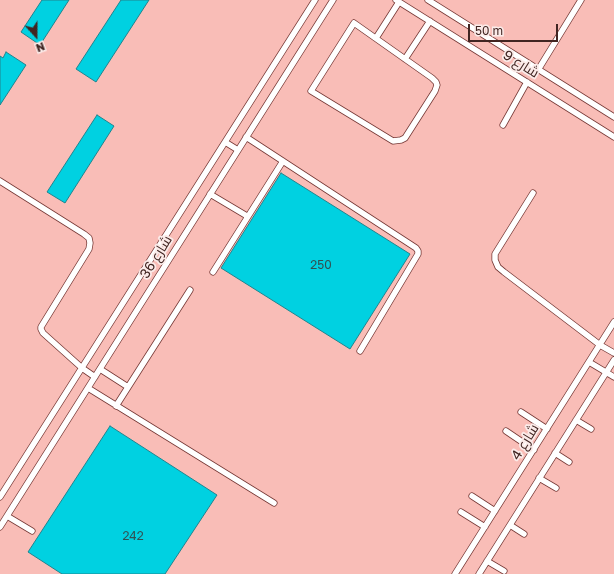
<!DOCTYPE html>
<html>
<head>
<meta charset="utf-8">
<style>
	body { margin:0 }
	#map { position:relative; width:614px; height:574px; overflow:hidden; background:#f9bdb7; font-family:"Golos Text",sans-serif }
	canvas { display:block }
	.north { position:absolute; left:16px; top:16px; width:40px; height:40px; -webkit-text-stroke:3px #fbebe9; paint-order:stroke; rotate:159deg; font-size:11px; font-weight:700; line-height:16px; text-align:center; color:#412522 }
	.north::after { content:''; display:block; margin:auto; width:14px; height:18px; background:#412522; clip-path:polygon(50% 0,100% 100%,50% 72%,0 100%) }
	.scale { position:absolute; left:468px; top:24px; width:90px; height:18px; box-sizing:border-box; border:2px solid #412522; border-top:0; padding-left:5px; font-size:12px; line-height:14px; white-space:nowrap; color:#412522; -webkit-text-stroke:3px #fbebe9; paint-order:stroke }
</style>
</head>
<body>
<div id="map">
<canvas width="614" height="574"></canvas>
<div class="north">N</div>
<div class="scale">50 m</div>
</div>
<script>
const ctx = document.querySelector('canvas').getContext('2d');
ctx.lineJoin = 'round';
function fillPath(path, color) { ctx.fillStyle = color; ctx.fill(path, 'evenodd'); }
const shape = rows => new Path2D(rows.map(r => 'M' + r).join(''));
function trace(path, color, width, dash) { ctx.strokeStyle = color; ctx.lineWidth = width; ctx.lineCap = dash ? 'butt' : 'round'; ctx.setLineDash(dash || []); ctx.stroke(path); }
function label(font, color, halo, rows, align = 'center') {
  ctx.font = font + ' "Golos Text",Cairo,sans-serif'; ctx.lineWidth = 3.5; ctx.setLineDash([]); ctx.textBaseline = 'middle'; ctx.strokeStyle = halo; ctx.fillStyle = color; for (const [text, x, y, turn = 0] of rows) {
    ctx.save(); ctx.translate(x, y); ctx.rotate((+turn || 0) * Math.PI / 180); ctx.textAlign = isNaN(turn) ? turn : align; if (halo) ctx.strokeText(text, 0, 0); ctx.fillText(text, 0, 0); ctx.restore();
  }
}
const building = shape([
	[42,0,69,0,40,45,21,32,42,0],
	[121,0,149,0,96,82,76,69,121,0],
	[6,52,26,65,0,105,0,56,3,58,6,52],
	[97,115,114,126,65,203,47,192,97,115],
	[281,173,410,254,350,349,221,268,281,173],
	[110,426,217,495,165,574,62,574,28,552,110,426]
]);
const service = shape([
	[396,0,614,137],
	[428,0,614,117],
	[354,23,432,78,436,82,437,85,435,91,405,138,401,140,393,141,311,91,354,23],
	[376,38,399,2],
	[405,59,430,21],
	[538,70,581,0],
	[503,125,527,82],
	[246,137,416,248,418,251,418,254,360,351],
	[225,142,238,150],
	[0,181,84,234,89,238,90,243,89,249,41,327,41,329,43,333,82,368,95,377],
	[533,193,495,254,495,260,498,267,504,272,600,345,614,353],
	[210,194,247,216],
	[213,272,283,161],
	[589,362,614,377],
	[100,369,128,387],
	[88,388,274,503],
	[116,406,190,290],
	[521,412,547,429],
	[576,420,591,429],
	[506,431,534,450],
	[555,453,569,462],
	[539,478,556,488],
	[472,496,495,511],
	[0,497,315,0],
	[461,512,485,527],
	[7,516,32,531],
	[510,525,524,534],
	[0,527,333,0],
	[487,561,504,571],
	[455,574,614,322],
	[479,574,614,360]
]);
const numberNames = [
	["250",321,265],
	["242",133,536]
];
const streetNames = [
	["شارع 9",521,64,32],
	["شارع 36",156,257,-58],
	["شارع 4",525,442,-58]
];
fillPath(building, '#00d1e1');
trace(building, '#20848e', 1);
trace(service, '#763835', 7);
trace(service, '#fff', 5.5);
label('12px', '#315052', null, numberNames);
label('14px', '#412522', '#fbebe9', streetNames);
</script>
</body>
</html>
